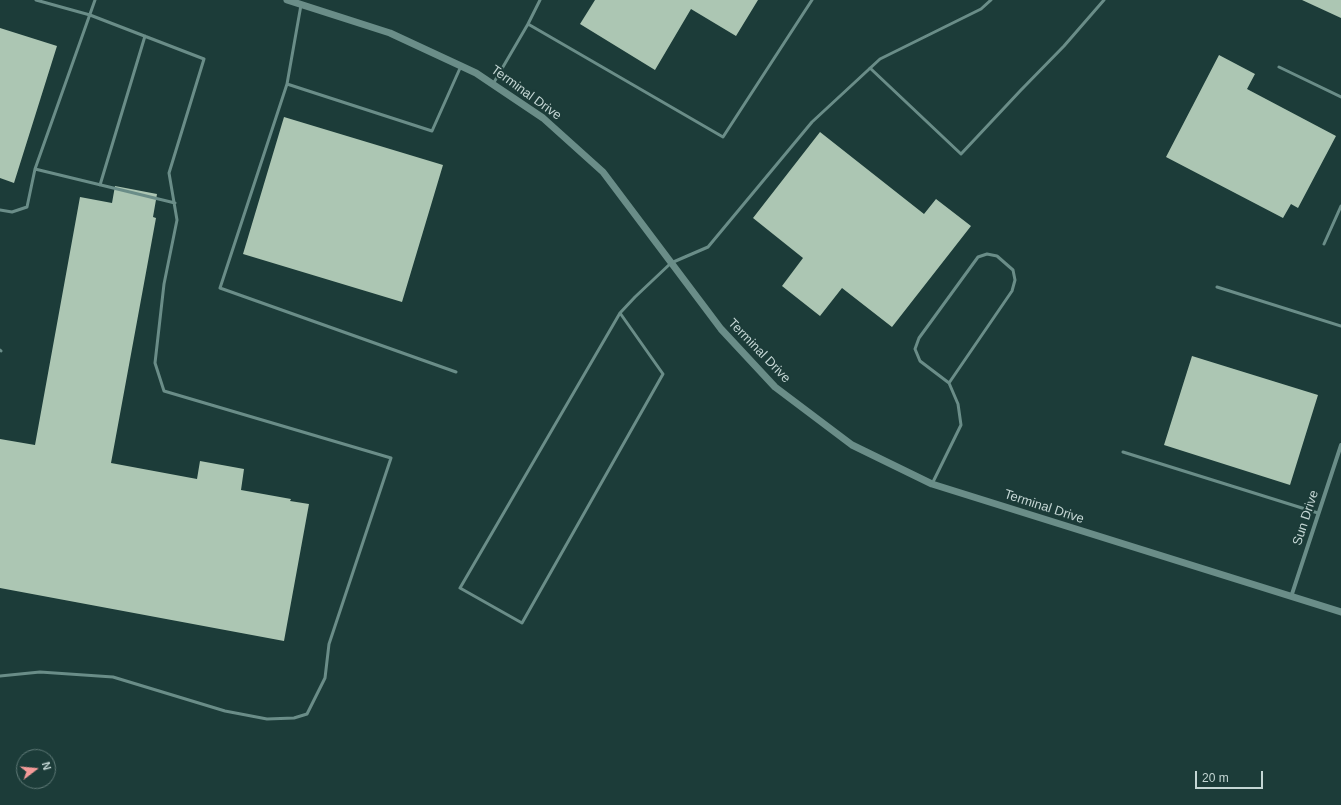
<!DOCTYPE html>
<html>
<head>
<meta charset="utf-8">
<style>
	body { margin:0 }
	#map { position:relative; width:1341px; height:805px; overflow:hidden; background:#1c3c39; font-family:Helvetica,sans-serif }
	canvas { display:block }
	.north { position:absolute; left:16px; top:749px; width:40px; height:40px; box-sizing:border-box; background:#1c3c39; border:1px solid #5f7a77; border-radius:50%; rotate:74deg; font-size:11px; font-weight:700; line-height:16px; text-align:center; color:#c4d6d4 }
	.north::after { content:''; display:block; margin:auto; width:14px; height:18px; background:#f59b99; clip-path:polygon(50% 0,100% 100%,50% 72%,0 100%) }
	.scale { position:absolute; left:1195px; top:771px; width:68px; height:18px; box-sizing:border-box; border:2px solid #c4d6d4; border-top:0; padding-left:5px; font-size:12px; line-height:14px; white-space:nowrap; color:#c4d6d4; -webkit-text-stroke:3px #1c3c39; paint-order:stroke }
</style>
</head>
<body>
<div id="map">
<canvas width="1341" height="805"></canvas>
<div class="north">N</div>
<div class="scale">20 m</div>
</div>
<script>
const ctx = document.querySelector('canvas').getContext('2d');
ctx.lineJoin = 'round';
function fillPath(path, color) { ctx.fillStyle = color; ctx.fill(path, 'evenodd'); }
const shape = rows => new Path2D(rows.map(r => 'M' + r).join(''));
function trace(path, color, width, dash) { ctx.strokeStyle = color; ctx.lineWidth = width; ctx.lineCap = dash ? 'butt' : 'round'; ctx.setLineDash(dash || []); ctx.stroke(path); }
function label(font, color, halo, rows, align = 'center') {
  ctx.font = font + ' Helvetica,sans-serif'; ctx.lineWidth = 4; ctx.setLineDash([]); ctx.textBaseline = 'middle'; ctx.strokeStyle = halo; ctx.fillStyle = color; for (const [text, x, y, turn = 0] of rows) {
    ctx.save(); ctx.translate(x, y); ctx.rotate((+turn || 0) * Math.PI / 180); ctx.textAlign = isNaN(turn) ? turn : align; if (halo) ctx.strokeText(text, 0, 0); ctx.fillText(text, 0, 0); ctx.restore();
  }
}
const building = shape([
	[595,0,758,0,736,36,691,9,655,70,580,24],
	[1302,0,1341,0,1341,18],
	[0,28,57,46,14,183,0,178],
	[1219,55,1255,74,1247,89,1336,136,1298,208,1291,204,1283,218,1166,157],
	[284,117,443,165,402,302,243,254],
	[820,132,924,214,936,199,971,226,892,327,842,288,820,316,782,286,803,258,753,218],
	[115,186,157,194,153,217,156,218,111,463,197,479,200,461,244,469,241,490,291,499,290,501,309,504,284,641,0,588,0,439,35,445,80,197,112,203],
	[1192,356,1318,395,1290,485,1164,445]
]);
const service = shape([
	[301,5,287,84,432,131,461,66],
	[528,24,540,0],
	[1279,67,1341,97],
	[870,68,961,154,1021,90,1064,46,1104,0],
	[287,84,220,288,456,372],
	[493,84,528,24,723,137,812,0],
	[35,169,175,203],
	[100,185,145,36],
	[0,210,12,212,27,207,35,169,95,0],
	[1324,244,1341,206],
	[1217,287,1341,326],
	[620,313,663,374,522,623,460,588,620,313,635,297,671,263,708,247,812,122,880,59,981,9,991,0],
	[0,350,1,351],
	[1123,452,1318,513],
	[932,484,961,425,958,404,949,383,920,361,915,349,919,338,978,257,987,254,997,256,1013,270,1015,280,1012,291,949,383],
	[0,676,40,672,113,677,225,711,267,719,294,718,307,714,325,678,329,644,391,458,164,391,155,363,164,284,177,220,169,173,204,59,90,15,36,0]
]);
const minor = shape([
	[1291,597,1341,445]
]);
const tertiary = shape([
	[287,0,390,33,461,66,476,73,543,118,603,172,721,329,775,387,852,445,932,484,1341,612]
]);
const streetNames = [
	["Terminal Drive",526,93,36],
	["Terminal Drive",759,351,46],
	["Terminal Drive",1044,507,18],
	["Sun Drive",1306,518,-72]
];
fillPath(building, '#acc6b3');
trace(service, '#6a8d88', 3);
trace(minor, '#6a8d88', 4);
trace(tertiary, '#6a8d88', 7);
label('13px', '#c4d6d4', '#1c3c39', streetNames);
</script>
</body>
</html>
